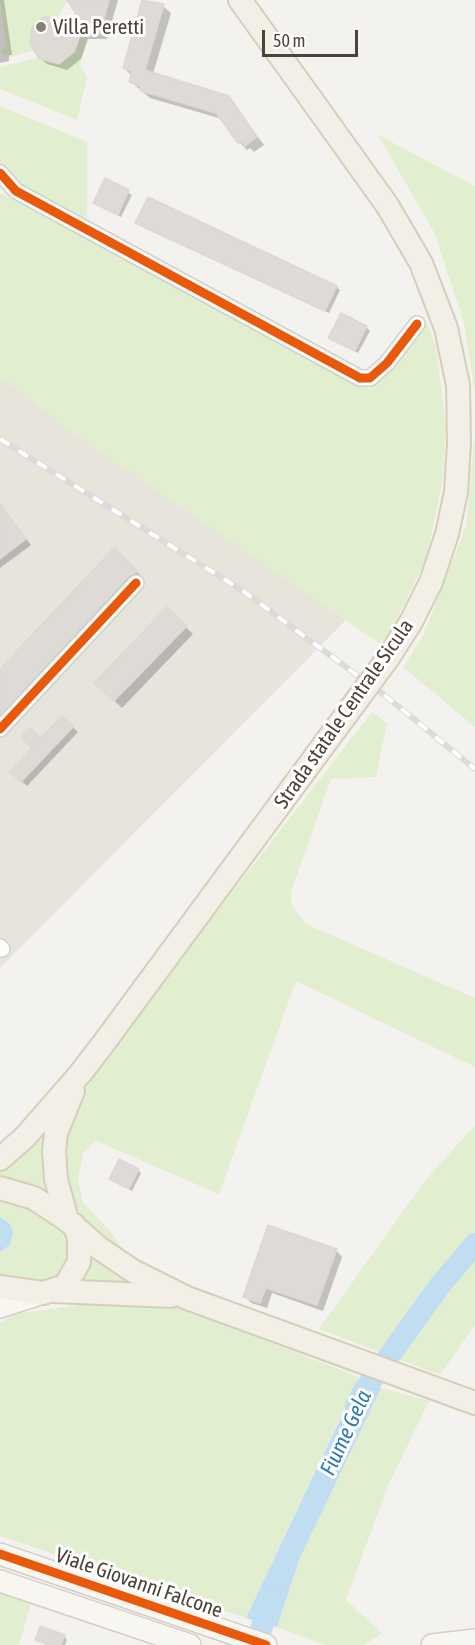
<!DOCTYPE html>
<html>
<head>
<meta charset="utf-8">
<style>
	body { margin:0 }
	#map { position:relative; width:475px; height:1645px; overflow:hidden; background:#f4f2ee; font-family:"Asap Condensed",sans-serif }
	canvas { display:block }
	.scale { position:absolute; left:262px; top:30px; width:96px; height:27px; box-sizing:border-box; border:3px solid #4b4439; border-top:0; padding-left:8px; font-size:18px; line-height:21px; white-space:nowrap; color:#4b4439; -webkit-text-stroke:4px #fff; paint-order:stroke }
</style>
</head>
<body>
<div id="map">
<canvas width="475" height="1645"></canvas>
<div class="scale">50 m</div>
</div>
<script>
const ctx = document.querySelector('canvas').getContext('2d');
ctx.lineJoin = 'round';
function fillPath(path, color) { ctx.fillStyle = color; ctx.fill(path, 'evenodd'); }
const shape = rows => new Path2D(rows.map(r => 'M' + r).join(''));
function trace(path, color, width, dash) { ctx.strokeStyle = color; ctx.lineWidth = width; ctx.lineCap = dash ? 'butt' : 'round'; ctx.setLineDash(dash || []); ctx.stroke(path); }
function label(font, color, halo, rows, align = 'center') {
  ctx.font = font + ' "Asap Condensed",sans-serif'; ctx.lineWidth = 6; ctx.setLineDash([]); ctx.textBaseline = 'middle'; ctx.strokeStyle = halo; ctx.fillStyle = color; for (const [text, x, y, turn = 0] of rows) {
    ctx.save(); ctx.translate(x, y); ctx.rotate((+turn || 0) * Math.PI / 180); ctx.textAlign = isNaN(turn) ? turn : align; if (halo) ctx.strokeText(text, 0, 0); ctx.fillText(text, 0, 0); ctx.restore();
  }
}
const residential = shape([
	[0,325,357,609,0,968]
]);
const green = shape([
	[0,0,67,0,58,18,44,17,33,27,30,43,34,50,12,57,2,54,2,48,6,48],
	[87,30,89,33,80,64,87,77,77,120,0,89,0,67,38,58,59,63,74,52,80,36],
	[0,106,87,142,87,221,24,188,0,164],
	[378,135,475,186,475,392,464,323,434,232],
	[0,193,369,389,427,323,436,347,446,427,443,478,427,557,391,631,380,644,78,437,0,377],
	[475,433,475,727,403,667,423,636,466,526],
	[372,712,387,723,376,777,331,779,291,892,292,905,306,924,475,998,475,1067,296,981,219,1194,96,1141,83,1153,78,1178,83,1203,112,1233,126,1254,96,1235,73,1204,64,1160,64,1134,81,1096,123,1033],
	[475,1125,475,1325,440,1375,319,1329,424,1182],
	[44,1137,42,1165,50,1201,21,1183,0,1176,0,1167],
	[0,1195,29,1206,60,1228,71,1243,71,1262,62,1275,49,1281,0,1276,0,1252,6,1249,5,1219,0,1217],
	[89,1252,107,1268,134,1283,78,1285],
	[98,1302,174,1305,359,1377,246,1618,0,1536,0,1323,15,1314],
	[381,1388,429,1401,387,1488,346,1600,382,1633,364,1645,325,1645,277,1627,300,1558],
	[0,1594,31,1604,19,1645,0,1645]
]);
const water = shape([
	[0,1217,9,1223,13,1232,10,1245,0,1252],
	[360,1377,381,1388,300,1558,277,1627,246,1618]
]);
const shadow = shape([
	[0,0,4,0,12,55,9,55,9,61,0,63],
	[69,0,118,0,107,39,88,39,81,59,67,70,47,64,39,57,83,22],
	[163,6,171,13,153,74,228,97,264,145,254,152,250,148,247,150,239,142,222,119,150,98,130,81,132,76,124,68],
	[106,180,132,195,121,217,95,203],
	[137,222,337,287,340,290,329,313],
	[366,327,370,331,358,353,330,338],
	[0,518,11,519,31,545,0,568],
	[114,550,143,578,135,582,10,716,0,707,0,671],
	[167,609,193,634,122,708,96,683],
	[62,718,78,732,27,786,12,772],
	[138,1170,141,1173,132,1191,111,1179],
	[336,1250,342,1257,323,1311,272,1293,267,1308,251,1303,245,1296],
	[64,1636,67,1640,65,1645,46,1645,36,1639]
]);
const river = shape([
	[356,1407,363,1392,441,1284,475,1244],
	[256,1645,272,1596]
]);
const building = shape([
	[67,0,109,0,100,33,81,33,74,52,59,64,38,58,30,43,32,27,44,17,80,20,67,0],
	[142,0,164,4,145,70,229,96,257,137,245,146,242,142,238,143,216,113,141,91,140,86,129,82,132,71,123,68,142,0],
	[105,178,129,190,118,215,93,203,105,178],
	[148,197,337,286,325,311,135,223,148,197],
	[341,313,367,326,355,351,328,338,341,313],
	[0,504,26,539,0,559,0,504],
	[114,548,138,571,129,576,0,715,0,669,114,548],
	[167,607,187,626,114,701,94,683,167,607],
	[62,716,74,726,21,782,10,772,32,748,21,737,30,728,41,738,62,716],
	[119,1159,139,1169,129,1189,109,1179,119,1159],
	[268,1225,337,1249,317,1305,266,1288,260,1303,243,1297,268,1225],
	[40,1626,65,1635,61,1645,49,1645,35,1640,40,1626]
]);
const street = shape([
	[0,173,16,191,360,378,370,378,387,363,417,324],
	[0,729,136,583],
	[0,947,2,949]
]);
const secondary = shape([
	[0,1307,43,1293],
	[0,1554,266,1645],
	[0,1581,190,1645],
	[432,1645,475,1640]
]);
const primary = shape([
	[240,0,387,205],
	[0,1159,25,1137,80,1074,103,1044],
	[0,1188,34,1198,67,1220,99,1248,133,1271,187,1298,475,1403],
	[67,1220,56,1179,54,1151,56,1133,73,1091],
	[0,1287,43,1293,65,1286,79,1262,79,1237,74,1225],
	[54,1291,171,1296]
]);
const rail = shape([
	[0,439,243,591,388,698,475,769]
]);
const primaryBridge = shape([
	[103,1044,388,658,411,622,431,582,447,534,456,492,459,443,458,385,446,328,421,263,387,205]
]);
const cycleway = shape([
	[0,173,16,191,360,378,370,378,387,363,417,324],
	[0,729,136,583],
	[0,1554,266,1645]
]);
const markers = [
	[41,27,6,"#868178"]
];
const poiNames = [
	["Villa Peretti",53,27]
];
const streetNames = [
	["Strada statale Centrale Sicula",344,714,-55],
	["Viale Giovanni Falcone",139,1583,19]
];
const waterNames = [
	["Fiume Gela",346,1433,-65]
];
fillPath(residential, '#e7e4dc');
fillPath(green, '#e1eecf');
fillPath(water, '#c0ddf1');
fillPath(shadow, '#0003');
trace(river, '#c0ddf1', 22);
fillPath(building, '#dedbd6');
trace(building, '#dcd9d4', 1.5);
trace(street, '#d2d0cb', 18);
trace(secondary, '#d3cfc5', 24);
trace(primary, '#d6cebb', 26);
trace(street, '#fdfdfc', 15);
trace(secondary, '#f7f6f1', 21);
trace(primary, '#f2efe6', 22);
trace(rail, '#dbdbda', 6);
trace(rail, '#fff', 4, [11]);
trace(primaryBridge, '#d6cebb', 26, []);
trace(primaryBridge, '#f2efe6', 22);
trace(cycleway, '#e8590c', 9);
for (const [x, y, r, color] of markers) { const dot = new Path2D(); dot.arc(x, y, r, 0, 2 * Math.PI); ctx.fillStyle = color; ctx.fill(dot); trace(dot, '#fff', 2); }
label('21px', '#4b4439', '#fff', poiNames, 'left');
label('21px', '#4b4439', '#fff', streetNames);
label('italic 22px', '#2e7ab2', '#fff', waterNames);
</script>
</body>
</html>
